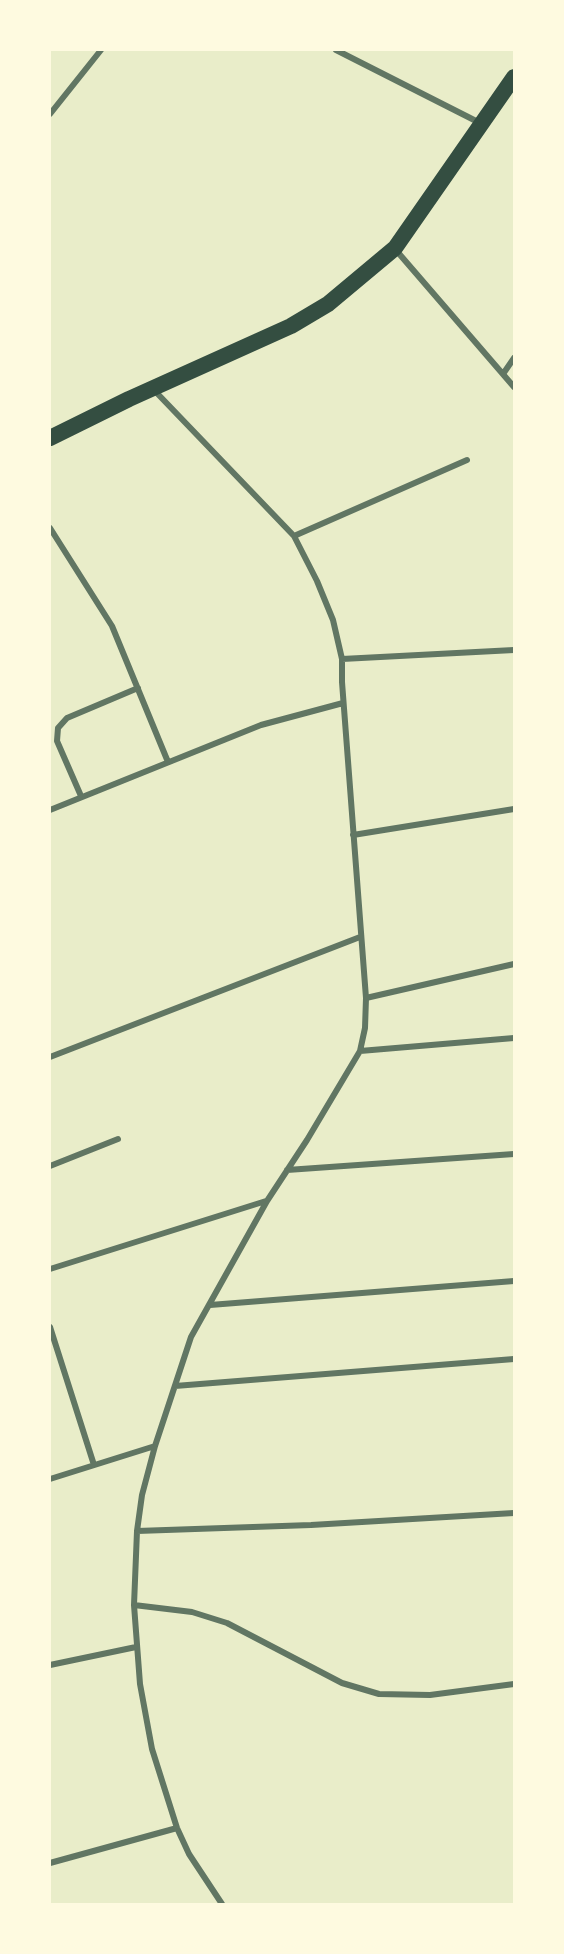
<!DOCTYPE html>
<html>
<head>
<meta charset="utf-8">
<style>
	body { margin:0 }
	#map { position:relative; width:564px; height:1954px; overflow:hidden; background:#e9edc9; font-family:Cabin,sans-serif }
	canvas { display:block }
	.frame { position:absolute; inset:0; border:51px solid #fefae0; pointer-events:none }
</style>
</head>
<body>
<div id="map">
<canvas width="564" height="1954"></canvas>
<div class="frame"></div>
</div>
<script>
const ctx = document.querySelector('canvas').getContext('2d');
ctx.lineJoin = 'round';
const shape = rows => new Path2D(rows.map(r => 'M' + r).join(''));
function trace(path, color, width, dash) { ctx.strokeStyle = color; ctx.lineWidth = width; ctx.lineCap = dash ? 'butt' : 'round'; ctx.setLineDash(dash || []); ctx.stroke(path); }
const minor = shape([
	[336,50,482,124],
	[50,114,101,50],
	[395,249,514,387],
	[503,374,514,358],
	[153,389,294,536,317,581,333,620,342,659,342,682,366,998,365,1028,360,1051,307,1140,267,1201,191,1337,155,1446,142,1495,137,1531,134,1605,140,1684,152,1749,177,1828,189,1854,222,1904],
	[50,528,112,626,168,762],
	[294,536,467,460],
	[342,659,514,650],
	[81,796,57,741,58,728,67,718,138,688],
	[50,810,261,725,343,703],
	[353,835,514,809],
	[366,998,514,964],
	[360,1051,514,1038],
	[50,1057,360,937],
	[50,1166,118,1139],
	[287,1170,514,1154],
	[50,1269,266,1201],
	[210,1305,514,1281],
	[50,1327,94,1465],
	[175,1386,514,1359],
	[50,1479,155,1446],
	[137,1531,311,1525,514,1513],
	[134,1605,192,1612,227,1623,342,1683,379,1694,430,1695,514,1684],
	[50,1665,136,1647],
	[50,1863,177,1828]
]);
const trunk = shape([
	[50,438,129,399,291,326,328,304,395,248,514,77]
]);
trace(minor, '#617663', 6);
trace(trunk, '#344e41', 16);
</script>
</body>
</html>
